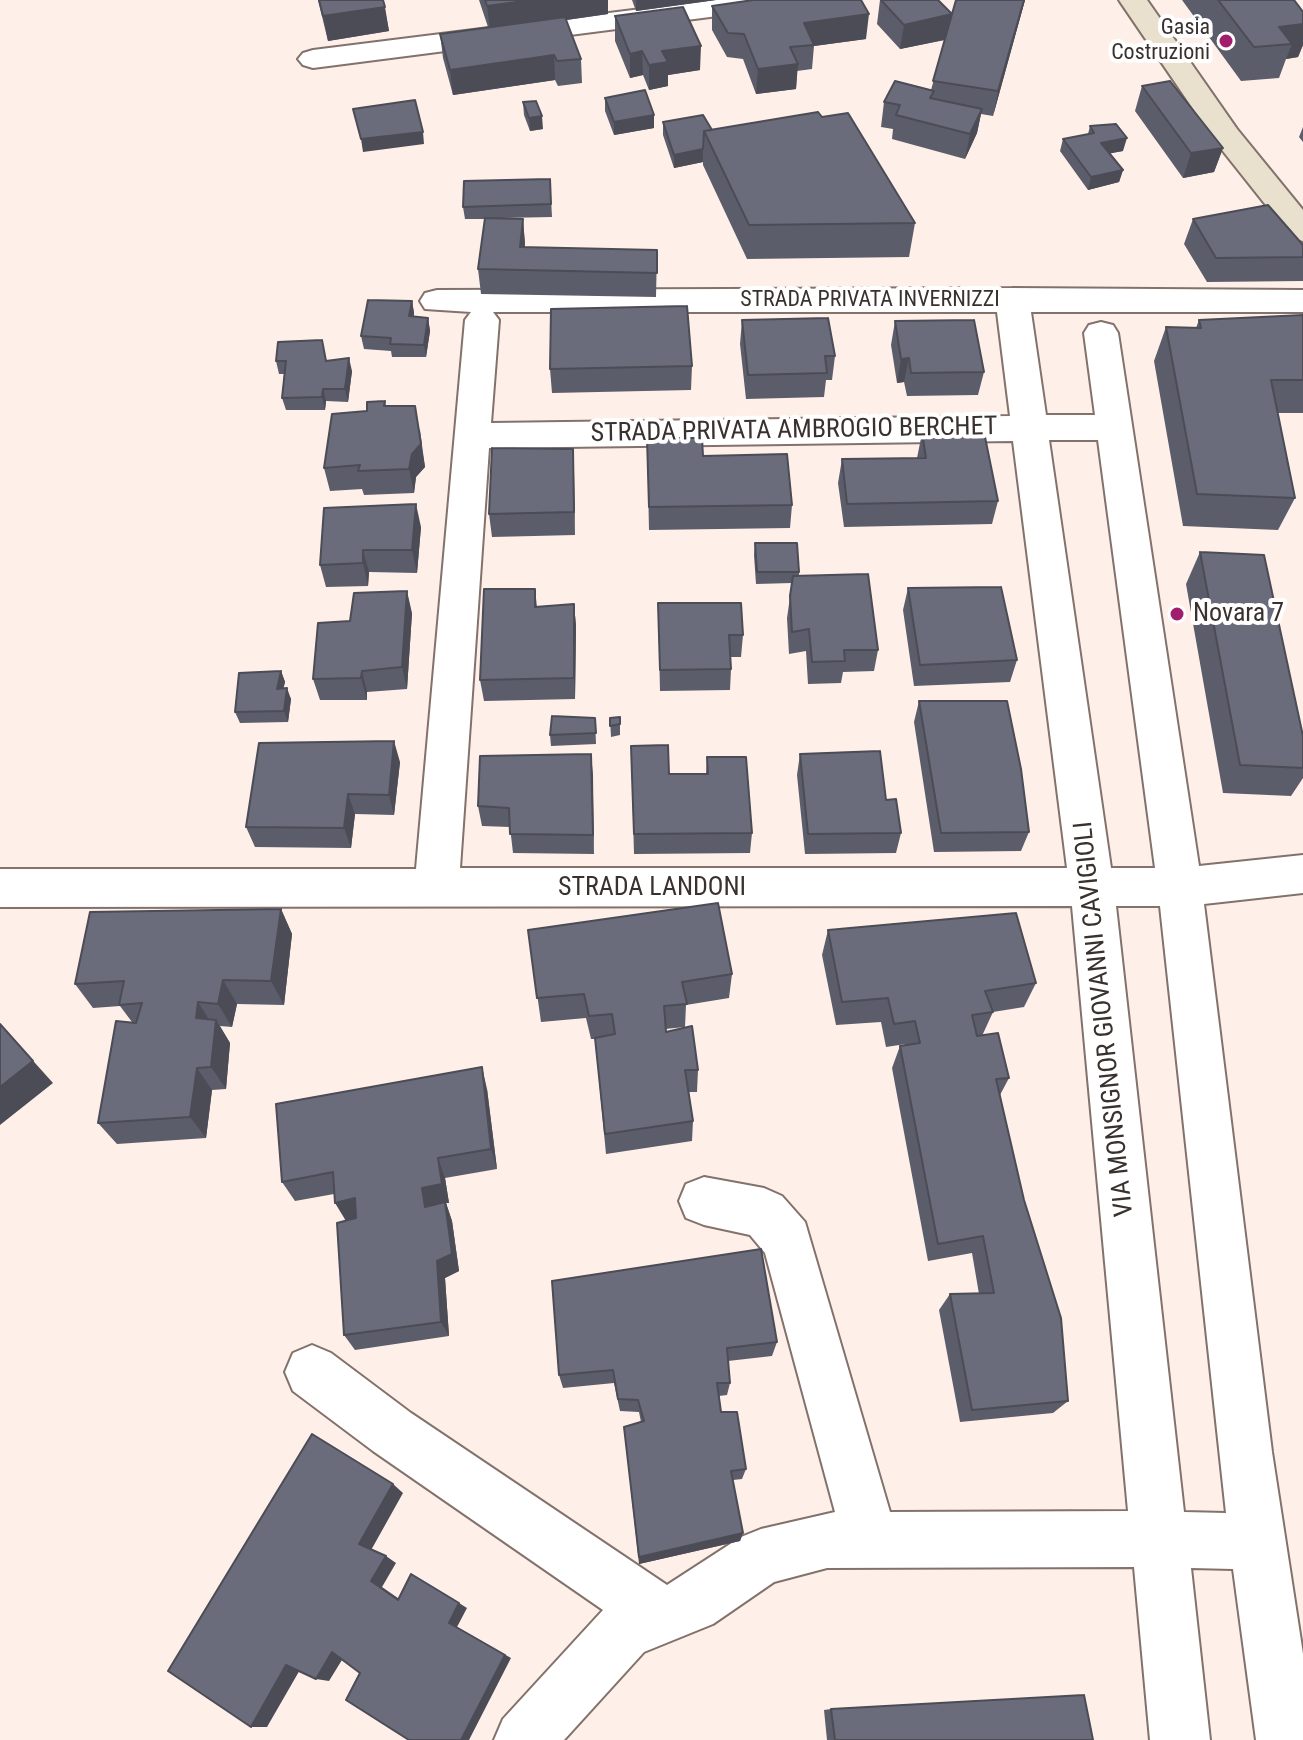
<!DOCTYPE html>
<html>
<head>
<meta charset="utf-8">
<style>
	body { margin:0 }
	canvas { display:block; background:#ffefe9 }
</style>
</head>
<body>
<canvas width="1303" height="1740"></canvas>
<script>
const ctx = document.querySelector('canvas').getContext('2d');
ctx.lineJoin = 'round';
const shape = rows => new Path2D(rows.map(r => 'M' + r).join(''));
function trace(path, color, width, dash) { ctx.strokeStyle = color; ctx.lineWidth = width; ctx.lineCap = dash ? 'butt' : 'round'; ctx.setLineDash(dash || []); ctx.stroke(path); }
function fillPath(path, color) { ctx.fillStyle = color; ctx.fill(path, 'evenodd'); }
function label(font, color, halo, rows, align = 'center') {
  ctx.font = font + ' "Roboto Condensed",sans-serif'; ctx.lineWidth = 8; ctx.setLineDash([]); ctx.textBaseline = 'middle'; ctx.strokeStyle = halo; ctx.fillStyle = color; for (const [text, x, y, turn = 0] of rows) {
    ctx.save(); ctx.translate(x, y); ctx.rotate((+turn || 0) * Math.PI / 180); ctx.textAlign = isNaN(turn) ? turn : align; if (halo) ctx.strokeText(text, 0, 0); ctx.fillText(text, 0, 0); ctx.restore();
  }
}
const minor = shape([
	[713,0,794,0,790,6,780,8,313,68,303,65,298,59,303,53,313,50,713,0],
	[1012,288,1303,290,1303,312,1031,312,1046,415,1095,415,1084,333,1089,325,1101,322,1113,325,1118,333,1199,866,1303,855,1303,893,1204,904,1272,1452,1303,1654,1303,1740,1256,1740,1233,1569,1191,1568,1210,1740,1150,1740,1134,1567,827,1568,774,1582,713,1624,644,1652,564,1740,494,1740,503,1719,603,1610,373,1451,293,1391,285,1372,293,1353,312,1345,331,1353,411,1413,667,1585,741,1537,761,1529,835,1512,765,1253,750,1235,704,1225,686,1218,679,1201,686,1184,704,1177,764,1188,782,1196,805,1222,890,1512,1128,1511,1072,906,0,907,0,869,416,869,465,320,471,312,425,309,420,301,425,293,437,290,1012,288],
	[493,312,997,312,1010,416,491,423,499,320,493,312],
	[1049,440,1098,440,1155,868,1111,868,1049,440],
	[1013,441,1067,868,460,868,489,448,1013,441],
	[1116,906,1160,906,1226,1513,1184,1512,1116,906]
]);
const secondary = shape([
	[1119,0,1147,0,1237,129,1303,210,1303,241,1292,238,1215,141,1119,0]
]);
const wall = shape([
	[318,0,383,0,389,31,328,41],
	[479,0,608,0,608,14,566,20,581,59,582,83,558,86,555,80,453,95,443,58,440,34,488,27],
	[632,0,716,0,636,11],
	[880,0,938,0,952,14,1025,0,993,116,981,114,977,133,965,159,892,139,893,129,881,127,884,102,931,90,945,40,900,49,877,24],
	[1182,0,1294,0,1303,12,1303,45,1298,57,1286,59,1279,78,1241,81],
	[712,6,866,39,814,46,812,69,797,71,796,89,756,94,743,59,727,57,712,30],
	[615,16,700,70,668,75,668,86,649,90,643,75,630,78,615,41],
	[1142,86,1223,148,1214,172,1183,178,1135,111],
	[605,98,654,128,614,135,605,111],
	[523,102,543,129,530,131,524,115],
	[663,122,712,130,915,223,909,257,747,259,703,165,703,162,674,168,663,135],
	[1090,126,1123,151,1110,153,1123,170,1119,182,1088,190,1060,151,1063,139,1088,134],
	[1303,127,1303,142,1299,137],
	[550,179,552,217,503,218,523,219,525,247,657,250,656,297,481,294,478,269,485,219,465,219,463,207],
	[1193,219,1303,245,1303,281,1207,282,1184,244],
	[412,301,414,313,414,317,428,318,430,331,426,357,392,357,391,351,364,349,361,336],
	[1303,315,1303,413,1277,413,1295,498,1278,530,1183,526,1154,361,1166,327,1196,328,1199,320],
	[742,320,835,356,832,380,826,380,824,397,746,399,740,344],
	[895,321,984,372,978,395,907,396,904,382,897,383,891,345],
	[276,361,327,361,352,371,348,402,326,401,325,410,286,410,282,398,284,374,279,374],
	[692,366,691,390,552,393,550,369],
	[385,401,386,406,420,430,425,467,416,477,414,493,364,495,362,489,330,491,324,468,367,411],
	[922,433,998,501,992,524,844,527,838,483,842,459,917,458],
	[647,438,703,456,792,505,790,528,649,530],
	[573,449,575,535,492,537,489,514],
	[421,527,417,573,369,572,368,586,326,587,320,565],
	[755,543,799,572,799,576,878,650,874,671,843,672,841,683,808,684,806,651,789,654,787,618,792,583,756,584,754,555],
	[1200,552,1303,736,1303,778,1291,796,1223,793,1186,584],
	[908,588,1017,660,1010,682,914,686,903,610],
	[535,589,537,607,574,604,576,626,575,699,484,701,480,680],
	[658,603,743,635,741,657,730,657,731,669,730,690,660,691],
	[412,613,407,689,367,692,367,700,320,700,313,679,350,621],
	[281,671,285,682,283,688,291,699,288,722,240,723,235,712],
	[919,701,1029,832,1021,851,934,852,914,722],
	[620,717,620,735,611,737,610,718],
	[595,718,596,744,551,746,550,735],
	[631,746,669,774,706,774,707,757,752,833,750,853,634,854],
	[591,754,594,854,513,853,510,827,482,826,478,806],
	[800,754,886,800,901,833,896,853,805,854,797,775],
	[400,762,394,815,355,814,351,848,255,847,246,827],
	[281,909,292,934,284,1005,237,1004,232,1027,220,1026,230,1043,226,1089,212,1090,206,1138,117,1144,98,1123,132,1022,120,1006,93,1008,75,984],
	[528,930,732,974,729,998,686,1005,685,1027,665,1029,666,1032,698,1070,697,1092,689,1092,693,1121,692,1141,606,1154,595,1039,591,1039,586,1018,541,1022],
	[828,930,1036,983,1024,1007,993,1012,982,1036,1009,1078,1000,1095,1068,1401,1053,1413,960,1422,939,1310,950,1294,979,1294,972,1253,928,1261,892,1068,900,1046,906,1044,886,1047,881,1022,836,1025,822,955],
	[487,1089,497,1169,445,1178,449,1203,446,1203,452,1221,459,1271,445,1278,449,1336,355,1350,344,1335,346,1221,334,1194,295,1201,282,1182],
	[552,1281,777,1342,772,1356,728,1361,730,1383,727,1395,719,1396,721,1412,746,1469,742,1479,733,1480,743,1533,740,1541,639,1564,624,1427,641,1422,639,1412,620,1411,614,1383,563,1388,559,1375],
	[831,1709,1093,1740,827,1740,824,1710]
]);
const shadedWall = shape([
	[532,0,608,0,608,14,490,31,487,6],
	[636,0,716,0,636,11],
	[1024,0,1025,0,993,116,998,91],
	[385,7,389,31,328,41,323,16],
	[869,14,866,39,814,46,804,23],
	[952,14,948,39,900,49,904,25],
	[1303,24,1303,45,1298,57,1286,59,1292,44,1279,27],
	[701,46,700,70,668,75,668,86,649,90,649,65,662,51],
	[642,51,643,75,630,78,630,54],
	[554,55,555,80,453,95,450,70],
	[798,64,796,89,756,94,758,69],
	[982,109,977,133,965,159,970,134],
	[654,115,654,128,614,135,614,122],
	[542,116,543,129,530,131,529,118],
	[423,132,424,144,363,152,361,139],
	[1127,138,1123,151,1097,156,1101,143],
	[1223,148,1214,172,1183,178,1191,153],
	[703,149,703,162,674,168,674,155],
	[1123,170,1119,182,1088,190,1091,177],
	[523,219,525,243,522,272,520,247],
	[412,301,414,313,411,329,409,316],
	[428,318,430,331,426,357,424,345],
	[349,358,352,371,348,402,345,389],
	[909,358,904,382,897,383,901,359],
	[323,389,326,401,325,410,322,397],
	[415,406,425,467,416,477,414,493,409,469],
	[573,449,574,472,575,535,574,512],
	[416,504,421,527,417,573,412,550],
	[363,550,369,572,368,586,363,563],
	[407,591,412,613,407,689,402,667],
	[574,604,576,626,575,699,574,678],
	[281,671,285,682,281,700,277,689],
	[362,671,367,692,367,700,361,678],
	[287,688,291,699,288,722,284,711],
	[394,741,400,762,394,815,389,795],
	[591,754,593,775,594,854,593,835],
	[348,794,355,814,351,848,344,828],
	[281,909,292,934,284,1005,271,981],
	[223,980,237,1004,232,1027,218,1004],
	[198,1002,213,1026,196,1018],
	[216,1020,230,1043,226,1089,211,1067],
	[0,1024,53,1083,0,1125],
	[482,1067,487,1089,497,1169,491,1149],
	[197,1068,212,1090,206,1138,190,1117],
	[438,1158,445,1178,449,1203,446,1203,452,1221,459,1271,445,1278,449,1336,441,1322,422,1188],
	[355,1198,365,1217,346,1221,335,1203],
	[393,1484,403,1493,370,1552,359,1544],
	[743,1533,740,1541,639,1564,639,1557],
	[386,1556,396,1563,382,1587,408,1605,398,1600,371,1581],
	[459,1603,467,1608,457,1627,511,1658,469,1740,461,1740,449,1623],
	[332,1652,345,1655,329,1681,316,1679],
	[286,1665,301,1668,267,1727,251,1727]
]);
const building = shape([
	[319,0,383,0,385,7,323,16,319,0],
	[485,0,532,0,487,6,485,0],
	[753,0,861,0,869,14,804,23,814,45,790,47,798,64,758,69,744,34,728,33,712,6,753,0],
	[881,0,938,0,952,14,904,25,881,0],
	[956,0,1024,0,998,91,933,81,956,0],
	[1218,0,1294,0,1303,12,1303,24,1279,27,1292,44,1254,47,1218,0],
	[683,7,701,46,662,51,668,62,649,65,642,51,630,54,615,16,683,7],
	[565,17,581,59,557,61,554,55,450,70,440,34,565,17],
	[895,81,934,91,930,98,982,109,970,134,896,115,900,105,884,102,895,81],
	[1170,81,1223,148,1191,153,1142,86,1170,81],
	[645,90,654,115,614,122,605,98,645,90],
	[415,100,423,132,361,139,353,109,415,100],
	[536,101,542,116,529,118,523,102,536,101],
	[818,112,822,117,848,113,915,223,749,225,704,131,818,112],
	[703,115,712,130,704,131,703,149,674,155,663,122,703,115],
	[1116,124,1127,138,1101,143,1123,170,1091,177,1063,139,1094,133,1090,126,1116,124],
	[550,179,551,204,463,207,464,181,550,179],
	[1268,205,1303,245,1303,257,1216,258,1193,219,1268,205],
	[485,218,523,219,520,247,657,250,657,273,478,269,485,218],
	[368,300,412,301,409,316,428,318,424,345,390,344,391,338,361,336,368,300],
	[687,306,692,366,550,369,551,309,687,306],
	[1303,315,1303,380,1271,380,1295,498,1197,494,1166,327,1201,328,1199,320,1303,315],
	[828,318,835,356,825,356,827,373,748,375,742,320,828,318],
	[974,320,984,372,911,373,909,358,901,359,895,321,974,320],
	[322,340,326,361,349,358,345,389,323,389,322,397,282,398,286,361,276,361,278,342,322,340],
	[385,401,384,406,415,406,421,444,412,454,409,469,358,471,360,465,324,468,332,414,367,411,367,402,385,401],
	[984,432,998,501,847,504,842,459,926,458,922,433,984,432],
	[647,438,702,438,703,456,787,454,792,505,649,507,647,438],
	[492,448,573,449,574,512,489,514,492,448],
	[416,504,412,550,363,550,363,563,320,565,324,508,416,504],
	[755,543,797,543,799,572,757,572,755,543],
	[1200,552,1264,555,1303,736,1303,768,1240,765,1200,552],
	[868,574,878,650,844,650,845,661,812,662,809,629,792,632,790,596,793,576,868,574],
	[1001,587,1017,660,920,665,908,588,1001,587],
	[484,589,535,589,535,607,574,604,574,678,480,680,484,589],
	[407,591,402,667,362,671,361,678,313,679,318,623,350,621,354,593,407,591],
	[658,603,741,603,743,635,729,635,731,669,660,670,658,603],
	[281,671,277,689,287,688,284,711,235,712,239,673,281,671],
	[919,701,1007,701,1021,769,1029,832,941,833,919,701],
	[552,716,595,718,596,733,550,735,552,716],
	[620,717,620,724,610,726,610,718,620,717],
	[394,741,389,795,348,794,344,828,246,827,259,743,394,741],
	[668,745,669,774,708,774,707,757,746,757,752,833,634,834,631,746,668,745],
	[880,751,886,800,896,799,901,833,808,834,800,754,880,751],
	[591,754,593,835,510,834,509,808,478,806,480,756,591,754],
	[718,903,732,974,682,982,687,1004,664,1006,666,1032,692,1026,698,1070,685,1070,693,1121,605,1134,595,1038,615,1034,612,1014,589,1016,584,994,537,998,528,930,718,903],
	[281,909,271,981,223,980,218,1004,198,1002,196,1018,216,1020,211,1067,197,1068,190,1117,98,1123,116,1021,136,1023,142,1003,119,1005,124,981,75,984,90,912,281,909],
	[1016,913,1036,983,985,991,993,1012,972,1015,977,1036,998,1033,1009,1078,996,1079,1024,1200,1061,1318,1068,1401,972,1410,950,1294,994,1293,983,1236,938,1244,900,1046,920,1043,915,1021,894,1024,888,998,842,1002,828,930,1016,913],
	[0,1024,33,1061,0,1087,0,1024],
	[482,1067,491,1149,438,1158,442,1184,422,1188,425,1207,445,1202,452,1254,437,1261,441,1322,344,1335,337,1223,356,1218,355,1198,335,1203,333,1172,282,1182,276,1104,482,1067],
	[761,1249,777,1342,727,1348,730,1383,717,1383,721,1412,737,1412,746,1469,731,1471,743,1533,639,1557,624,1427,644,1421,638,1400,618,1399,613,1370,559,1375,552,1281,761,1249],
	[312,1434,393,1484,359,1544,386,1556,371,1581,398,1600,411,1574,459,1603,449,1623,505,1655,461,1740,409,1740,346,1700,360,1673,332,1652,316,1679,286,1665,251,1727,168,1671,312,1434],
	[1084,1695,1093,1740,835,1740,831,1709,1084,1695]
]);
const markers = [
	[1226,41,8,"#a11e6e"],
	[1177,614,8,"#a11e6e"]
];
const farPoinames = [
	["Gasia",1210,28],
	["Costruzioni",1210,53]
];
const farStreetnames = [
	["STRADA PRIVATA INVERNIZZI",870,300]
];
const streetNames = [
	["STRADA PRIVATA AMBROGIO BERCHET",794,431,-1],
	["STRADA LANDONI",652,888],
	["VIA MONSIGNOR GIOVANNI CAVIGIOLI",1105,1019,-96]
];
const poiNames = [
	["Novara 7",1193,614]
];
trace(minor, '#82726b', 4);
trace(secondary, '#82726b', 4);
fillPath(minor, '#fff');
fillPath(secondary, '#e9e1cd');
fillPath(wall, '#5c5d6a');
fillPath(shadedWall, '#4b4c56');
fillPath(building, '#6b6c7b');
trace(building, '#4b4c56', 2);
for (const [x, y, r, color] of markers) { const dot = new Path2D(); dot.arc(x, y, r, 0, 2 * Math.PI); ctx.fillStyle = color; ctx.fill(dot); trace(dot, '#fff', 3); }
label('22px', '#38312e', '#fff', farPoinames, 'right');
label('22px', '#38312e', '#fff', farStreetnames);
label('26px', '#38312e', '#fff', streetNames);
label('26px', '#38312e', '#fff', poiNames, 'left');
</script>
</body>
</html>
